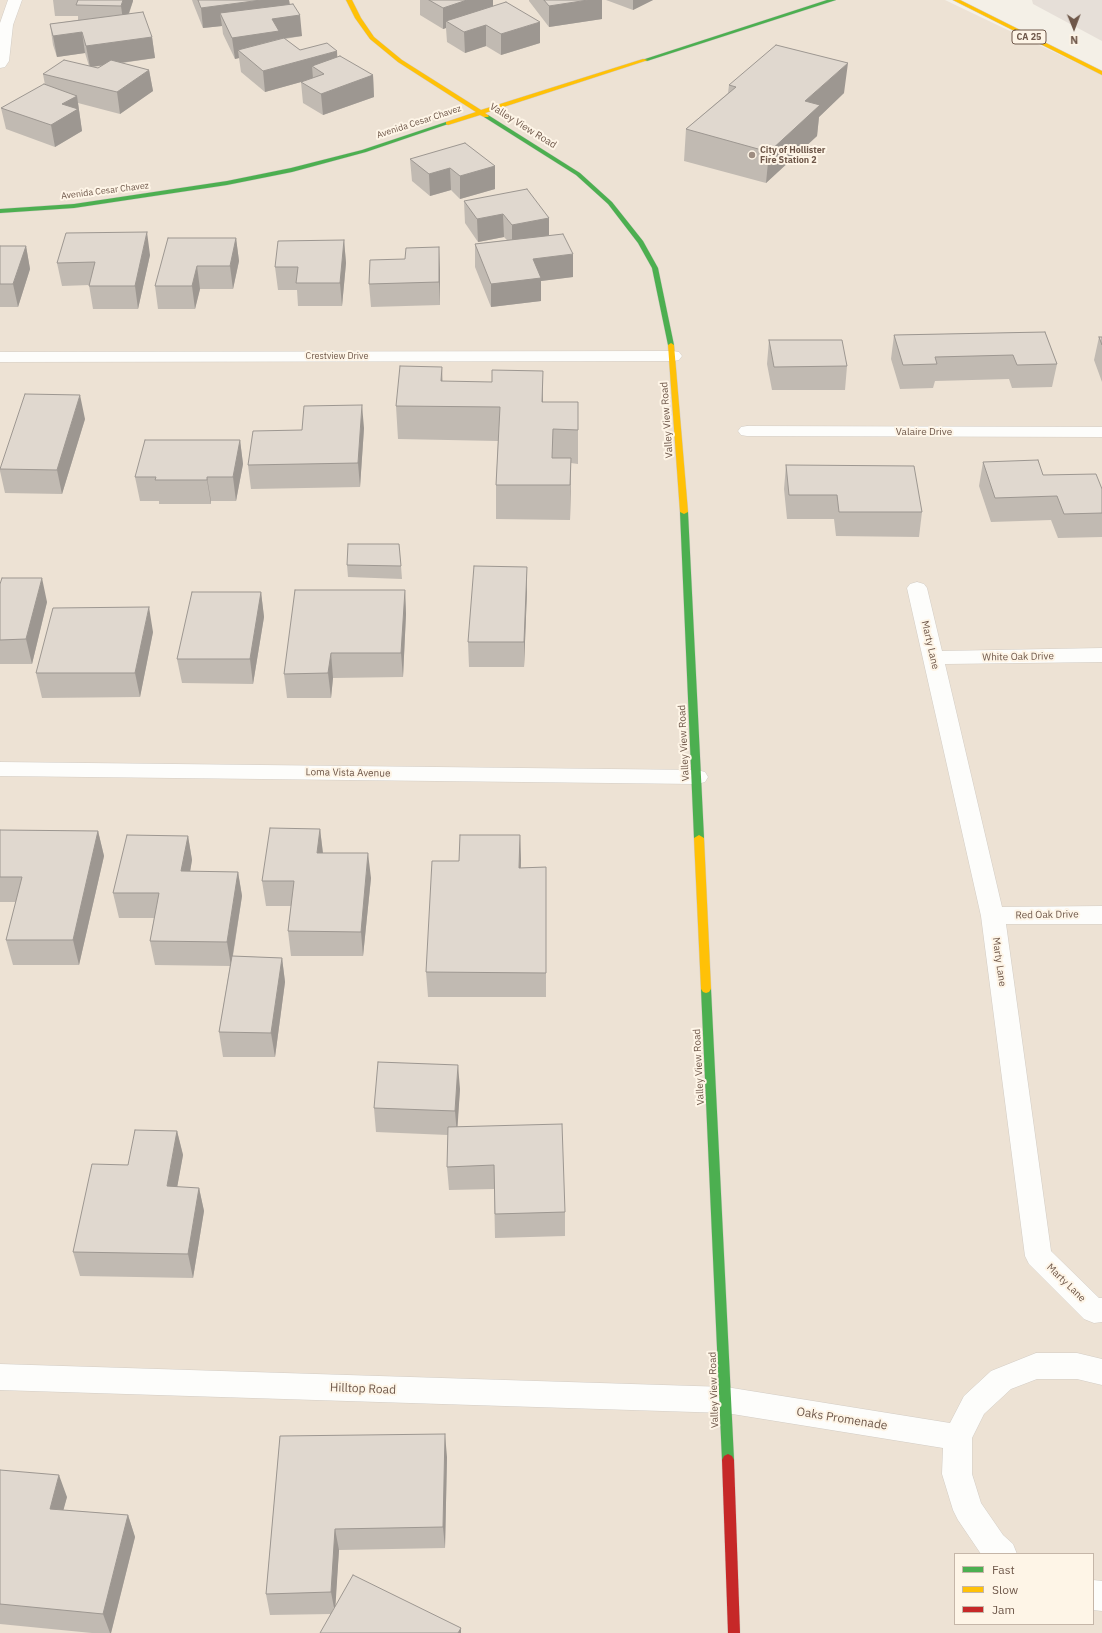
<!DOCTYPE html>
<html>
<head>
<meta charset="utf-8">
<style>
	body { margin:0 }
	#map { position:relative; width:1102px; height:1633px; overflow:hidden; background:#f4f0e7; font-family:"IBM Plex Sans",sans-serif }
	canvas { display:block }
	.legend { position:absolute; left:954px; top:1553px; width:140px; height:72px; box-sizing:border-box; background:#fef5e7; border:1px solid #c5b6a8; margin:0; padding:5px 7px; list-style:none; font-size:12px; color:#6f584a }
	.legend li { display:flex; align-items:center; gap:8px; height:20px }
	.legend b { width:20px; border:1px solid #c5b6a8 }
	.north { position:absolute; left:1054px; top:8px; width:40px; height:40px; -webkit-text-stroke:3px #fef5e7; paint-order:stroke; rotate:179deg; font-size:11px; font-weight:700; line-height:16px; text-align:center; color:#6f584a }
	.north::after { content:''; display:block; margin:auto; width:14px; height:18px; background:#6f584a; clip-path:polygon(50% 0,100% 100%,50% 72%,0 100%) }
</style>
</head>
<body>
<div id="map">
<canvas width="1102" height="1633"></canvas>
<ul class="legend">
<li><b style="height:5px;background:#4caf50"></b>Fast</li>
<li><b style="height:5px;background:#ffc107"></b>Slow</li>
<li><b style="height:5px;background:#c62828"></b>Jam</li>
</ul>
<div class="north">N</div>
</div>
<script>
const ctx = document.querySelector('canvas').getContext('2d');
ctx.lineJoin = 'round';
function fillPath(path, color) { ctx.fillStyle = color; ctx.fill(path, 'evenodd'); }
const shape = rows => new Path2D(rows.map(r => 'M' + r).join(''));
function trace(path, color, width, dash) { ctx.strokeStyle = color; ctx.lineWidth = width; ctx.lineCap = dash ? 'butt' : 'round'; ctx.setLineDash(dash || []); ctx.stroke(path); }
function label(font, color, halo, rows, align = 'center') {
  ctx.font = font + ' "IBM Plex Sans",sans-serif'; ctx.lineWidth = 4; ctx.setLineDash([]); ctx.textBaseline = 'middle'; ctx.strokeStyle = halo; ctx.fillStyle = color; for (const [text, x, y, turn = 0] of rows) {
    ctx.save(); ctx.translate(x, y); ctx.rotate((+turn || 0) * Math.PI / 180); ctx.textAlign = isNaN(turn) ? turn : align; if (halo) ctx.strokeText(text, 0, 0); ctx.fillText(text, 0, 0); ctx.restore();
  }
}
const residential = shape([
	[0,0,945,0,1102,75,1102,1633,0,1633],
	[955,1554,1093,1554,1093,1624,955,1624]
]);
const industrial = shape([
	[1032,0,1102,0,1102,41,1033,4]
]);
const street = shape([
	[8,0,22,0,13,25,9,61,5,67,0,68,0,23,8,0],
	[673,351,679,352,682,356,679,360,673,361,0,362,0,352,673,351],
	[747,426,1102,427,1102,437,747,436,741,435,738,431,741,427,747,426],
	[917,582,924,584,927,588,942,651,1102,648,1102,662,945,664,1002,907,1102,906,1102,924,1006,924,1051,1251,1099,1298,1102,1298,1102,1322,1094,1323,1084,1319,1029,1264,1025,1256,981,916,907,588,910,584,917,582],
	[0,762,697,770,705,772,708,777,705,782,697,784,0,776,0,762],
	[1036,1353,1077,1353,1102,1359,1102,1385,1077,1379,1037,1379,1011,1389,984,1414,972,1438,972,1474,981,1503,1003,1535,1013,1544,1017,1554,981,1554,958,1520,953,1510,942,1474,943,1448,726,1413,0,1390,0,1364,726,1387,950,1423,964,1396,991,1371,1036,1353],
	[1093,1580,1102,1581,1102,1611,1093,1610,1093,1580]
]);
const fast = shape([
	[827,0,836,0,647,61,642,60,827,0],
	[484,115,488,115,580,173,612,202,643,241,658,268,674,345,673,346,669,346,668,345,652,268,638,243,608,204,576,175,484,117,484,115],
	[446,122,451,123,366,152,292,172,227,185,74,208,0,213,0,209,74,204,227,181,291,168,362,150,446,122],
	[681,510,684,510,688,512,704,838,699,841,694,838,680,512,681,510],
	[706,985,709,986,711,989,734,1460,732,1464,728,1466,724,1464,722,1460,701,989,703,986,706,985]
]);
const slow = shape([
	[346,0,352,0,361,18,374,37,402,60,481,110,643,59,648,60,485,113,489,116,488,117,484,117,480,115,448,125,446,124,446,122,476,112,398,62,370,39,355,18,346,0],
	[953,0,960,0,1102,71,1102,75,953,0],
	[671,343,674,345,688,512,684,514,680,512,668,345,671,343],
	[699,835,704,838,711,989,709,992,706,993,703,992,701,989,694,838,699,835]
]);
const jam = shape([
	[728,1454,732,1456,734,1460,740,1633,728,1633,722,1460,724,1456,728,1454]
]);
const wall = shape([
	[53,0,133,0,133,1,129,14,152,37,155,58,122,63,149,70,153,91,120,114,78,103,82,131,55,147,6,129,1,108,45,85,43,74,89,66,85,53,57,57,53,45,50,24,78,20,78,16,55,16],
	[102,66,98,68,92,67],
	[192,0,289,0,290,4,302,36,285,39,300,50,337,58,373,75,374,97,323,115,303,103,301,82,265,92,241,72,239,58,235,59,223,34,222,26,203,28,193,3],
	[420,0,493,0,493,6,540,43,501,55,486,46,465,53,447,42,446,28,443,29,420,15],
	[529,0,602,0,602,19,549,27,529,1],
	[606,0,653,0,633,10],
	[729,85,844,93,819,117,817,136,766,183,684,161,686,129,728,93],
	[410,159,495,166,495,189,460,199,451,190,430,196,412,181],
	[464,201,549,218,549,235,573,277,541,281,541,301,491,307,475,267,475,244,507,240,504,237,478,242,465,223],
	[236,238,239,261,233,289,200,289,195,309,158,309,155,286],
	[344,240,346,263,342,306,298,306,297,290,278,290,275,267],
	[0,246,26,246,30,269,18,307,0,307],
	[150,255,138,309,93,309,89,285,62,286,57,263],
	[440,270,440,305,371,307,369,284],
	[1045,332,1057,364,1052,387,1012,388,1009,379,935,381,933,388,900,389,891,359,894,335],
	[1099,337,1102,337,1102,382,1094,360],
	[769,340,847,366,845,390,772,390,767,364],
	[442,381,543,402,578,430,578,464,571,463,570,520,496,519,496,485,498,441,398,439,396,406],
	[85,419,62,494,5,493,0,471,0,468],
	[364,428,360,487,251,489,248,465],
	[240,440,243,464,236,501,211,501,211,504,159,504,159,501,140,501,135,477],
	[983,462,1102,489,1102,537,1058,538,1051,520,991,522,979,486],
	[786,465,922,512,919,537,836,536,834,519,787,519,784,489],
	[347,565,401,566,402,579,348,577],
	[527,567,527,591,524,667,469,667,468,642],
	[0,584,47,602,32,664,0,664],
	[405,590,406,614,403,677,333,678,331,698,287,698,284,674],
	[261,592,264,617,253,684,182,683,177,659],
	[153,632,140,697,42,698,36,673],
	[320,829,323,853,371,878,363,956,291,956,288,931,291,906,266,906,262,881],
	[0,830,98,831,104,856,79,965,13,965,6,940,16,902,0,902],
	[520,835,521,868,546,867,546,997,428,997,426,972,459,861],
	[188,836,192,860,190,871,238,872,242,896,233,956,282,958,285,982,275,1057,223,1057,219,1032,230,966,155,965,150,941,154,918,119,918,113,893],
	[460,1089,457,1127,565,1212,565,1236,495,1238,494,1189,449,1190,447,1167,448,1135,376,1132,374,1108],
	[177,1131,183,1155,177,1187,199,1188,204,1211,193,1278,80,1276,73,1252,128,1165],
	[280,1436,447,1457,445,1548,339,1550,335,1605,331,1614,270,1615,266,1594],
	[0,1470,67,1497,63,1510,128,1515,135,1537,111,1633,92,1633,0,1624]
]);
const shadedWall = shape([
	[123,0,133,0,133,1,124,27,121,6],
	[261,0,289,0,291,16,300,15,302,36,279,39,238,50,239,58,235,59,232,38,220,13,222,26,203,28,201,8],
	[467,0,493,0,493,13,446,21,446,28,443,29,443,8],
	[588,0,602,0,602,19,549,27,549,6],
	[633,0,653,0,633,10],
	[540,22,540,43,501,55,501,34],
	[486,25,486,46,465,53,464,32],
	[82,32,85,53,57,57,53,36],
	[152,37,155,58,90,67,86,46],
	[337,51,338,72,324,74,312,66,313,79,301,82,265,92,263,71],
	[848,63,844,93,819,117,817,136,766,183,769,152,805,101],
	[149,70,153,91,120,114,117,92],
	[373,75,374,97,323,115,321,94],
	[77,96,82,131,55,147,51,125,62,104],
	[495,166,495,189,460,199,460,176],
	[450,168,451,190,430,196,429,174],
	[503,214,504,237,478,242,477,219],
	[549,218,549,241,512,248,512,225],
	[147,232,150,255,138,309,135,286],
	[236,238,239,261,233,289,230,266],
	[344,240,346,263,342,306,340,283],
	[26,246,30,269,18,307,13,284],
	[439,247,440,270,440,305,439,282],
	[573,254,573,277,541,281,541,301,491,307,491,284,533,259],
	[197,266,200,289,195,309,192,286],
	[442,367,443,400,441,381],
	[543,371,543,405,542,402],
	[80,395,85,419,62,494,57,470],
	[362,405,364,428,360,487,358,463],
	[240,440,243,464,236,501,233,477],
	[571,458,571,492,570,520],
	[207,477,211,501,211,504,207,480],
	[527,567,527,591,524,667,524,642],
	[42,578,47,602,32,664,26,639],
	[405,590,406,614,403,677,401,653],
	[261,592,264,617,253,684,250,659],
	[149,607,153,632,140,697,135,673],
	[331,653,333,678,331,698,328,673],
	[320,829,323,854,317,853],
	[98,831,104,856,79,965,73,940],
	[520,835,521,860,520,892,519,868],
	[188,836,192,860,186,896,181,871],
	[368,853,371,878,363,956,361,932],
	[238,872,242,896,231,966,227,942],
	[282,958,285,982,275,1057,271,1033],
	[458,1065,460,1089,457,1135,455,1111],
	[177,1131,183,1155,173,1210,167,1186],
	[199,1188,204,1211,193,1278,188,1254],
	[445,1434,447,1457,445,1548,443,1527],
	[59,1475,67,1497,58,1530,50,1509],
	[128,1515,135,1537,111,1633,110,1633,103,1614],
	[335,1529,339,1550,335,1613,331,1592],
	[461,1628,461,1633,458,1633]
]);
const building = shape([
	[78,0,123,0,121,6,76,5,78,0],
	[198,0,261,0,201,8,198,0],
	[429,0,467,0,443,8,429,0],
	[544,0,588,0,549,6,544,0],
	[506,2,540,22,501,34,486,25,464,32,446,21,506,2],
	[293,4,300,15,272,19,279,31,232,38,220,13,293,4],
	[143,12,152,37,86,46,82,32,53,36,50,24,143,12],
	[284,38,300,50,327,43,337,51,263,71,238,50,284,38],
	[776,45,848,63,805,101,820,105,769,152,686,129,736,87,729,85,776,45],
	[340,56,373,75,321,94,301,82,324,74,312,66,340,56],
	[64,60,98,68,111,60,149,70,117,92,43,74,64,60],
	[44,84,77,96,62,104,78,109,51,125,1,108,44,84],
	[465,143,495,166,460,176,450,168,429,174,410,159,465,143],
	[527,189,549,218,512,225,503,214,477,219,464,201,527,189],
	[147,232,135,286,89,286,95,262,57,263,66,233,147,232],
	[563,234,573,254,533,259,541,278,491,284,475,244,563,234],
	[168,238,236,238,230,266,197,266,192,286,155,286,168,238],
	[344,240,340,283,296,283,298,267,275,267,278,241,344,240],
	[0,246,26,246,13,284,0,284,0,246],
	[439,247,439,282,369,284,370,260,405,259,406,248,439,247],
	[1045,332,1057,364,1017,365,1013,355,935,357,937,364,903,365,894,335,1045,332],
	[1099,337,1102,337,1102,345,1099,337],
	[769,340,842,340,847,366,774,367,769,340],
	[400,366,442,367,441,381,492,382,492,370,543,371,542,402,578,402,578,430,553,429,552,458,571,458,570,485,496,485,500,407,396,406,400,366],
	[25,394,80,395,57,470,0,469,25,394],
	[362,405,358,463,248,465,253,431,302,430,304,406,362,405],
	[145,440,240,440,233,477,207,477,207,480,155,480,156,477,135,477,145,440],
	[1038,460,1043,475,1096,474,1102,489,1102,513,1064,514,1057,496,995,498,983,462,1038,460],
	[786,465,914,466,922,512,839,512,837,495,789,495,786,465],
	[348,544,399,544,401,566,347,565,348,544],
	[474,566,527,567,524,642,468,642,474,566],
	[2,578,42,578,26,639,0,640,0,584,2,578],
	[295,590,405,590,401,653,331,653,328,673,284,674,295,590],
	[192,592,261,592,250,659,177,659,192,592],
	[149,607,135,673,36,673,53,608,149,607],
	[270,828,320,829,317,853,368,853,361,932,288,931,294,881,262,881,270,828],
	[0,830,98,831,73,940,6,940,22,877,0,877,0,830],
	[127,835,188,836,181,871,238,872,227,942,150,941,159,893,113,893,127,835],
	[460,835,520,835,519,868,546,867,546,973,426,972,432,861,459,861,460,835],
	[232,956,282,958,271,1033,219,1032,232,956],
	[378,1062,458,1065,455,1111,374,1108,378,1062],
	[562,1124,565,1212,495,1214,494,1165,447,1167,448,1127,562,1124],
	[135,1130,177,1131,167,1186,199,1188,188,1254,73,1252,92,1164,128,1165,135,1130],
	[445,1434,443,1527,335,1529,331,1592,266,1594,280,1436,445,1434],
	[0,1470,59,1475,50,1509,128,1515,103,1614,0,1604,0,1470],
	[353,1575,461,1628,458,1633,320,1633,353,1575]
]);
const markers = [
	[752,155,4,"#9e8d81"]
];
const shields = [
	[1029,37,34]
];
const shieldNames = [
	["CA 25",1029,37]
];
const farStreetnames = [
	["Avenida Cesar Chavez",419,122,-18],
	["Avenida Cesar Chavez",105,191,-7],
	["Crestview Drive",337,356]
];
const farPoinames = [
	["City of Hollister",760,150],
	["Fire Station 2",760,160]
];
const streetNames = [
	["Valley View Road",523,126,32],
	["Valley View Road",667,420,-94],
	["Valaire Drive",924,432],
	["Marty Lane",930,645,77],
	["White Oak Drive",1018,657,-1],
	["Valley View Road",684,743,-93],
	["Loma Vista Avenue",348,773,1],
	["Red Oak Drive",1047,915,-1],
	["Marty Lane",999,962,82],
	["Valley View Road",699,1067,-93],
	["Marty Lane",1066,1283,44],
	["Valley View Road",714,1390,-92]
];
const nearStreetnames = [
	["Hilltop Road",363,1389,2],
	["Oaks Promenade",842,1419,9]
];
fillPath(residential, '#ede2d4');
fillPath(industrial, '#e6dfd8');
trace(street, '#d3cdc5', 1);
trace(fast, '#d3ccc4', 1);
trace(slow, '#d3ccc4', 1);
trace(jam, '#d3ccc4', 1);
fillPath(street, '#fdfdfb');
fillPath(fast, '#4caf50');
fillPath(slow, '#ffc107');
fillPath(jam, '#c62828');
fillPath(wall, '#c1bab2');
fillPath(shadedWall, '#9d9791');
fillPath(building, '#e0d8cf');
trace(building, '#9d9791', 1);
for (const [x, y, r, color] of markers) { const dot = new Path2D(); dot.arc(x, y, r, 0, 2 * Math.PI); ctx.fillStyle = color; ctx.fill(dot); trace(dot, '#fef5e7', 1.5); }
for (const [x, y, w] of shields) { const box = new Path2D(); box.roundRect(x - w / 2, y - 7, w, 14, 3); ctx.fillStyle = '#fef5e7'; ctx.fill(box); trace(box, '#6f584a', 1); }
label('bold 9px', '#6f584a', null, shieldNames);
label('9px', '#6f584a', '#fef5e7', farStreetnames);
label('bold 9px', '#6f584a', '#fef5e7', farPoinames, 'left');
label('10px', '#6f584a', '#fef5e7', streetNames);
label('12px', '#6f584a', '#fef5e7', nearStreetnames);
</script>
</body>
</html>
